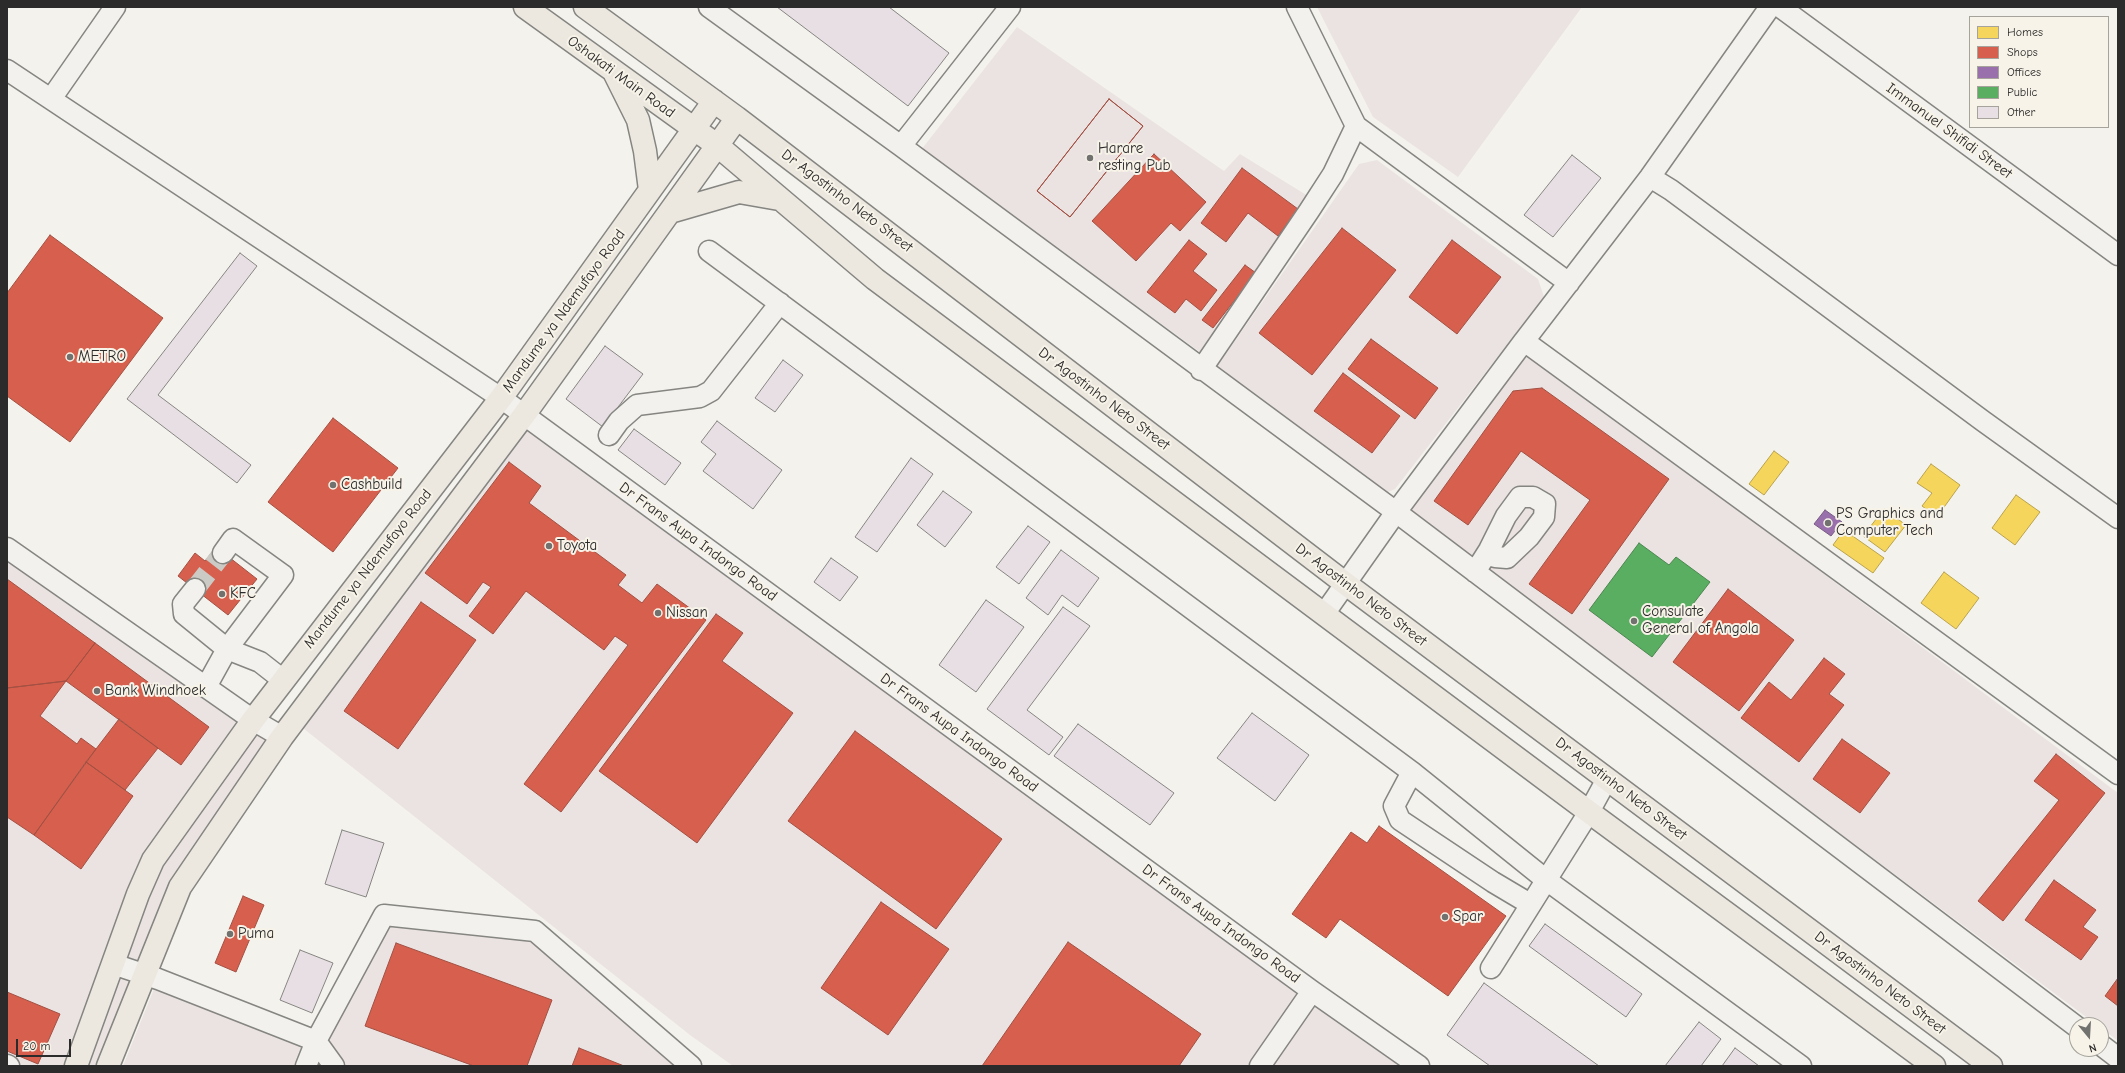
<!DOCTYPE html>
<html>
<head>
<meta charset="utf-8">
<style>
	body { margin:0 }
	#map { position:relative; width:2125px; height:1073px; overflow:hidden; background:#f4f2ec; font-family:"Comic Neue",sans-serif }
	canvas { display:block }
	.frame { position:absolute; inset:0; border:8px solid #2b2b2b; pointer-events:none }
	.legend { position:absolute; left:1969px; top:16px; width:140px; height:112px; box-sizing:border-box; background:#f7f3e8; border:1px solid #a5a39c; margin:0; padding:5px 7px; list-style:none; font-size:12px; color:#2b2b2b }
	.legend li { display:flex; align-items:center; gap:8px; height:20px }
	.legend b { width:20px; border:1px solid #a5a39c }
	.north { position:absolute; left:2069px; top:1017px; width:40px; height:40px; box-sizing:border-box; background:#f7f3e8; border:1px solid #a5a39c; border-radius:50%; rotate:162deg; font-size:11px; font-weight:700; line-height:16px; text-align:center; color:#2b2b2b }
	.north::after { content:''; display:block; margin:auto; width:14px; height:18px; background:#71716f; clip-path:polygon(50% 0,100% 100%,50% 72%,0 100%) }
	.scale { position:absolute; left:16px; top:1039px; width:55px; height:18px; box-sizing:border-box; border:2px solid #2b2b2b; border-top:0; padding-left:5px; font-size:12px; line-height:14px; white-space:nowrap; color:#2b2b2b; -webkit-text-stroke:3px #f7f3e8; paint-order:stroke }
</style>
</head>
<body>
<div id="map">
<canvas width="2125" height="1073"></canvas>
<div class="frame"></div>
<ul class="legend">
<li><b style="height:11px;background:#f6d55c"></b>Homes</li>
<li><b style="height:11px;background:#d6604d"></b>Shops</li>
<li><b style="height:11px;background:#9970ab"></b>Offices</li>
<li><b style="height:11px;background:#5aae61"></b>Public</li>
<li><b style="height:11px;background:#e8dfe4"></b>Other</li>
</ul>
<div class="north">N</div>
<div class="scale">20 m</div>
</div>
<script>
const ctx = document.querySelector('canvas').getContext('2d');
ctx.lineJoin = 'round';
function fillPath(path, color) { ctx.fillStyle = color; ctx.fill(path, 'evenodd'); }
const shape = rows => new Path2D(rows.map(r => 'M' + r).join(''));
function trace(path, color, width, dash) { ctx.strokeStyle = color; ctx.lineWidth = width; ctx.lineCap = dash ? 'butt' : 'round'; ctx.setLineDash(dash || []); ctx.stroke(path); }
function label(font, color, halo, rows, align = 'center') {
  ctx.font = font + ' "Comic Neue",sans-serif'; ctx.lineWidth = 4; ctx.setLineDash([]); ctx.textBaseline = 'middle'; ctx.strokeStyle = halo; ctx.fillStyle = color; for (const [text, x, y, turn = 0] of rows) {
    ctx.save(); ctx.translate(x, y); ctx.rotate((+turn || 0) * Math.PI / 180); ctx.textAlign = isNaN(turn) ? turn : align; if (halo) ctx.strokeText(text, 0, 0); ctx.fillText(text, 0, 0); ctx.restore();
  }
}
const built = shape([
	[1317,7,1582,7,1458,177,1373,117],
	[1017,27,1224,171,1240,154,1308,196,1200,352,921,150],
	[1377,160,1538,279,1544,297,1395,489,1384,494,1216,368,1359,164],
	[1527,353,2118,793,2118,1041,2101,1028,2101,1025,2097,1025,1408,512],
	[524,415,1419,1066,733,1066,690,1035,294,721],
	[7,548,282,737,180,887,108,1066,7,1066],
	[384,915,535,931,691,1066,123,1066,158,979,316,1041]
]);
const homes = shape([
	[1774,451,1789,462,1764,495,1749,484,1774,451],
	[1931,464,1960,485,1937,517,1922,506,1932,493,1917,483,1931,464],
	[2016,495,2040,512,2015,545,1992,528,2016,495],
	[1884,509,1906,525,1885,552,1863,536,1884,509],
	[1844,530,1884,558,1873,573,1833,545,1844,530],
	[1944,572,1979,598,1956,629,1921,603,1944,572]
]);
const shops = shape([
	[1109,99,1143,126,1070,217,1037,191,1109,99],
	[1109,99,1143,126,1070,217,1037,191,1109,99],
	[1154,154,1206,202,1180,231,1171,223,1136,261,1092,221,1154,154],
	[1242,168,1298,209,1278,236,1248,213,1226,242,1201,223,1242,168],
	[1342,228,1396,270,1312,375,1259,333,1342,228],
	[50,235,163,318,70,442,7,396,7,293,50,235],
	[1189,240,1207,254,1193,271,1217,290,1201,311,1186,299,1175,313,1147,292,1189,240],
	[1452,240,1501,277,1457,334,1409,297,1452,240],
	[1245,265,1256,273,1213,328,1202,320,1245,265],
	[1371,339,1438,388,1415,419,1348,369,1371,339],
	[1343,373,1400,416,1372,453,1314,411,1343,373],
	[1542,388,1669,479,1572,614,1529,584,1590,500,1521,451,1468,525,1434,501,1513,391,1542,388],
	[333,418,398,468,333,552,268,502,333,418],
	[509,462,541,486,529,503,626,575,618,585,642,603,657,584,706,620,561,812,524,784,628,645,615,636,604,650,526,591,493,634,469,616,491,587,483,582,467,604,425,573,509,462],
	[216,547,257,579,228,615,178,576,195,553,205,561,216,547],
	[7,579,95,643,66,681,7,688,7,579],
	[1728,589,1794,640,1739,711,1673,662,1728,589],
	[421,602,476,640,398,749,344,711,421,602],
	[716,614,743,633,722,661,793,713,697,843,599,771,716,614],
	[95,643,209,727,181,765,66,681,95,643],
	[1824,658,1845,674,1829,694,1844,705,1799,762,1741,718,1769,682,1791,700,1824,658],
	[66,681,40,716,77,744,81,738,96,749,34,835,7,817,7,688,66,681],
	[119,719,158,748,125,790,86,762,119,719],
	[855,731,1002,839,936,929,788,821,855,731],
	[1842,739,1890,773,1860,813,1813,779,1842,739],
	[2056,754,2105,793,2003,921,1978,901,2059,800,2034,781,2056,754],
	[86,762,133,796,81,869,34,835,86,762],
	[1379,826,1506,916,1448,996,1340,919,1326,938,1292,914,1351,832,1367,843,1379,826],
	[2054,880,2096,910,2083,927,2098,937,2081,960,2025,920,2054,880],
	[243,896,264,905,236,972,215,963,243,896],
	[881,902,949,949,888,1035,821,988,881,902],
	[1068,942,1201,1034,1179,1066,982,1066,1068,942],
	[396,943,552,1000,527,1066,474,1066,365,1026,396,943],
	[2118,978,2118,1006,2105,996,2118,978],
	[7,992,60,1014,38,1064,7,1051,7,992],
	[579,1048,624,1066,572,1066,579,1048]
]);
const offices = shape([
	[1825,510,1842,522,1831,536,1814,524,1825,510]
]);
const public = shape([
	[1639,543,1669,565,1676,557,1710,582,1652,657,1589,610,1639,543]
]);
const building = shape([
	[777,7,889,7,949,53,908,106,777,7],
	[1572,155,1601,178,1553,237,1524,215,1572,155],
	[240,253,257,266,158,395,251,465,237,483,127,399,240,253],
	[605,346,643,374,603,427,566,399,605,346],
	[783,360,803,375,775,412,755,398,783,360],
	[717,421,782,470,753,509,703,471,716,454,701,442,717,421],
	[634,429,681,463,665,485,618,450,634,429],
	[911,458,933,474,877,552,855,537,911,458],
	[943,491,972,512,945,547,917,525,943,491],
	[1028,526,1050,542,1019,584,996,567,1028,526],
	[1061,550,1099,578,1078,607,1062,595,1048,615,1026,598,1061,550],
	[831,558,858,577,840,601,814,582,831,558],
	[986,600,1024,627,976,692,939,665,986,600],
	[1063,607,1090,626,1027,710,1063,737,1049,755,987,709,1063,607],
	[1252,713,1309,755,1275,801,1217,758,1252,713],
	[1078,724,1174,793,1150,825,1054,756,1078,724],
	[342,830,384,843,366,897,325,884,342,830],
	[1545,924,1642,994,1626,1017,1529,946,1545,924],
	[300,950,333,963,312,1013,280,1000,300,950],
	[1484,983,1599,1066,1490,1066,1447,1035,1484,983],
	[1699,1022,1721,1039,1701,1066,1665,1066,1699,1022],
	[1735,1048,1759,1066,1722,1066,1735,1048]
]);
const minorTunnel = shape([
	[195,589,223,553]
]);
const minor = shape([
	[709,7,901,146,1396,512,2077,1027],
	[1770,7,1650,177,1524,341,2118,774],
	[1780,7,2118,255],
	[7,70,501,398,1312,991,1419,1066],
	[51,99,115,7],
	[1356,126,1569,283],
	[901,146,1010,7],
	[1650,177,1671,190,1983,421,2118,518],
	[709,251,1412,772,1545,879,1801,1066],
	[1201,370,1309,211,1333,174,1356,126,1297,7],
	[609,435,619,421,637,405,700,397,711,391,780,303],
	[7,548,253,720,282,737],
	[1475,572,1489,550,1506,516,1520,497,1533,497,1545,504,1544,517,1529,537,1507,558,1495,557,1489,550],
	[195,589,183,604,184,614,227,649,260,662,283,680],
	[1324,614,1396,512,1524,341],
	[206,687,227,649,283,575,233,539,223,553],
	[1412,772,1394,806,1400,820,1493,882,1530,904],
	[113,964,158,979,316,1041,384,915,535,931,691,1066],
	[1491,968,1589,812,1607,779],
	[316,1041,334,1066],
	[2101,1045,2118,1058],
	[7,1065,9,1066],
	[306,1066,316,1041],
	[1260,1066,1312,991]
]);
const major = shape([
	[525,7,718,146,875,279,1589,812,1934,1066],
	[585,7,737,118,1346,584,1991,1066],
	[615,74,638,120,645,151,650,190],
	[670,212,739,192,779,199],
	[76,1066,138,894,153,860,253,720,501,398,714,101],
	[108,1066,180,887,282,737,524,415,737,118]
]);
const markers = [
	[1090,158,4,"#71716f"],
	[70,357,4,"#71716f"],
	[333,485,4,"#71716f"],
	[1828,523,4,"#71716f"],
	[549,546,4,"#71716f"],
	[222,594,4,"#71716f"],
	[658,613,4,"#71716f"],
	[1634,621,4,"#71716f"],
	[97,691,4,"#71716f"],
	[1445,917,4,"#71716f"],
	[230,934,4,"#71716f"]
];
const streetNames = [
	["Oshakati Main Road",621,77,36],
	["Immanuel Shifidi Street",1949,131,36],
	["Dr Agostinho Neto Street",847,201,37],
	["Mandume ya Ndemufayo Road",564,311,-54],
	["Dr Agostinho Neto Street",1104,399,37],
	["Dr Frans Aupa Indongo Road",698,542,36],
	["Mandume ya Ndemufayo Road",368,569,-52],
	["Dr Agostinho Neto Street",1361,595,37],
	["Dr Frans Aupa Indongo Road",959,733,36],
	["Dr Agostinho Neto Street",1621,789,37],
	["Dr Frans Aupa Indongo Road",1221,924,36],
	["Dr Agostinho Neto Street",1880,983,37]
];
const poiNames = [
	["Harare",1098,149],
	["resting Pub",1098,166],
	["METRO",78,357],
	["Cashbuild",341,485],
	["PS Graphics and",1836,514],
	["Computer Tech",1836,531],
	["Toyota",557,546],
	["KFC",230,594],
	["Consulate",1642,612],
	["General of Angola",1642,629],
	["Nissan",666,613],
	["Bank Windhoek",105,691],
	["Spar",1453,917],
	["Puma",238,934]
];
fillPath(built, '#ebe3e2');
fillPath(homes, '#f6d55c');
trace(homes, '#b9a24d', 1);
fillPath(shops, '#d6604d');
trace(shops, '#a35043', 1);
fillPath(offices, '#9970ab');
trace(offices, '#785b85', 1);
fillPath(public, '#5aae61');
trace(public, '#4c8751', 1);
fillPath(building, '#e8dfe4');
trace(building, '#858582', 1);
trace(minorTunnel, '#cccac5', 20, [20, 10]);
trace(minor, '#858582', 23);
trace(major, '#858582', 25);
trace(minor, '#f2f1ed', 20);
trace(major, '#ece8df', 22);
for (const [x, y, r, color] of markers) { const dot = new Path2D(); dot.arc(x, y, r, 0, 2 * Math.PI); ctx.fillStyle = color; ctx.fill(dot); trace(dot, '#f7f3e8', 1.5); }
label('15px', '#2b2b2b', '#f7f3e8', streetNames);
label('15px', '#2b2b2b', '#f7f3e8', poiNames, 'left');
</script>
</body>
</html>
